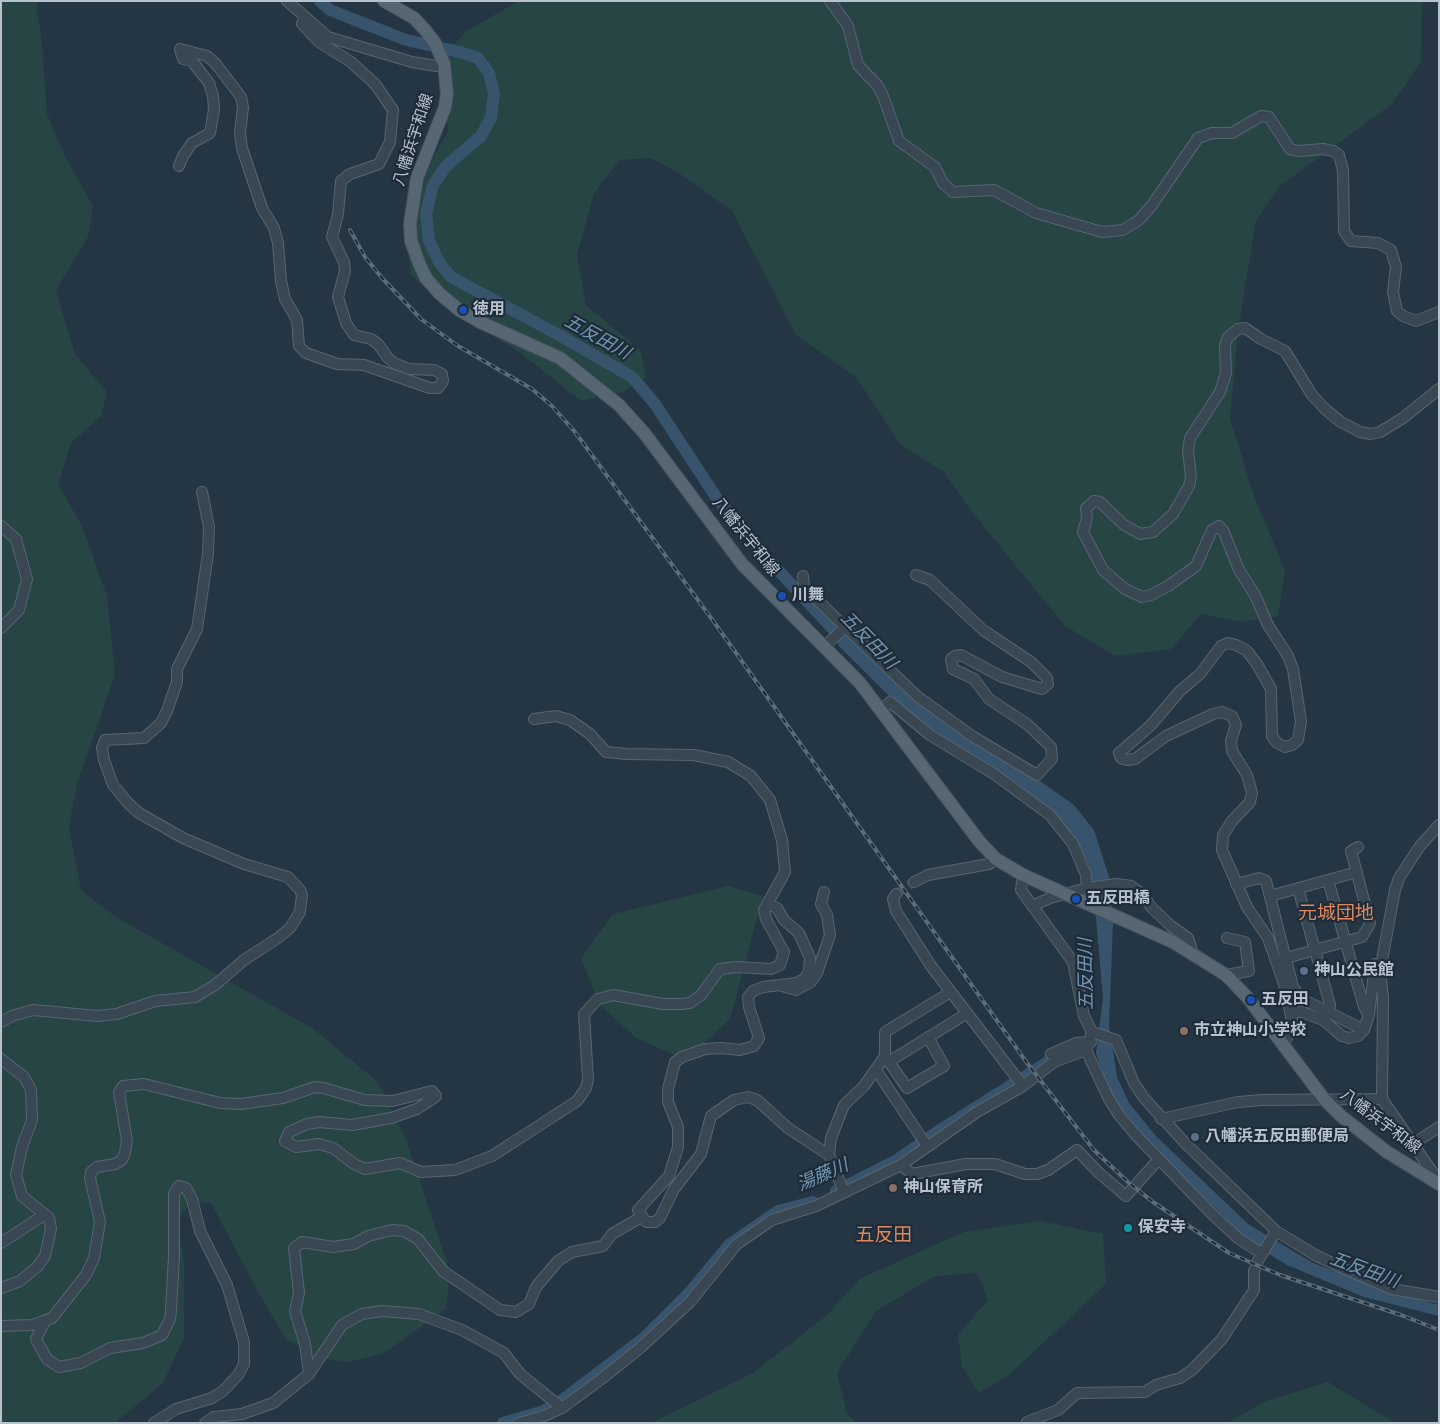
<!DOCTYPE html>
<html>
<head>
<meta charset="utf-8">
<style>
	body { margin:0 }
	#map { position:relative; width:1440px; height:1424px; overflow:hidden; background:#243644; font-family:"Roboto Condensed",sans-serif }
	canvas { display:block }
	.frame { position:absolute; inset:0; border:2px solid #b6c2cd; pointer-events:none }
</style>
</head>
<body>
<div id="map">
<canvas width="1440" height="1424"></canvas>
<div class="frame"></div>
</div>
<script>
const ctx = document.querySelector('canvas').getContext('2d');
ctx.lineJoin = 'round';
function fillPath(path, color) { ctx.fillStyle = color; ctx.fill(path, 'evenodd'); }
const shape = rows => new Path2D(rows.map(r => 'M' + r).join(''));
function trace(path, color, width, dash) { ctx.strokeStyle = color; ctx.lineWidth = width; ctx.lineCap = dash ? 'butt' : 'round'; ctx.setLineDash(dash || []); ctx.stroke(path); }
function label(font, color, halo, rows, align = 'center') {
  ctx.font = font + ' "Roboto Condensed","Noto Sans JP",sans-serif'; ctx.lineWidth = 4.5; ctx.setLineDash([]); ctx.textBaseline = 'middle'; ctx.strokeStyle = halo; ctx.fillStyle = color; for (const [text, x, y, turn = 0] of rows) {
    ctx.save(); ctx.translate(x, y); ctx.rotate((+turn || 0) * Math.PI / 180); ctx.textAlign = isNaN(turn) ? turn : align; if (halo) ctx.strokeText(text, 0, 0); ctx.fillText(text, 0, 0); ctx.restore();
  }
}
const green = shape([
	[16,1,36,1,42,43,47,114,66,158,93,206,88,237,56,290,75,354,107,392,101,416,71,443,58,484,82,526,107,596,115,675,77,784,69,827,81,890,116,917,312,1028,378,1082,405,1137,450,1271,446,1309,383,1354,347,1362,316,1358,285,1338,257,1290,211,1203,192,1201,177,1220,184,1263,184,1338,163,1383,115,1423,1,1423,1,3],
	[519,1,1422,1,1421,62,1392,104,1280,186,1256,220,1238,331,1230,418,1255,499,1285,570,1278,616,1242,622,1201,614,1171,649,1115,656,1065,626,972,512,944,472,901,445,856,377,796,335,732,211,683,176,651,158,620,160,594,193,577,255,586,305,640,350,646,377,623,392,581,401,522,354,433,297,410,273,407,233,420,181,448,132,441,58,468,30],
	[728,886,763,896,730,1019,686,1060,636,1038,599,1004,581,958,613,914],
	[1040,1221,1103,1234,1106,1284,1009,1375,979,1393,962,1367,958,1335,988,1300,977,1273,935,1276,876,1311,837,1373,847,1414,857,1423,651,1423,753,1373,827,1315,861,1278,964,1232],
	[1328,1382,1395,1423,1227,1423,1266,1401]
]);
const water = shape([
	[849,634,956,730,1040,781,1074,805,1094,830,1109,877,1113,924,1109,1025,1117,1077,1129,1103,1156,1136,1248,1224,1313,1263,1388,1291,1439,1305,1439,1316,1364,1297,1287,1265,1251,1243,1141,1136,1118,1105,1107,1085,1096,1053,1103,998,1093,884,1088,863,1074,839,1038,800,1005,776,955,746,889,696,838,645]
]);
const river = shape([
	[320,1,330,10,406,40,460,52,478,58,489,73,494,94,491,118,481,136,446,166,433,185,426,214,429,241,439,262,451,277,559,335,632,377,655,404,718,500,766,557,855,653],
	[836,1191,897,1160,940,1130,1059,1055],
	[561,1401,644,1338,690,1292,729,1245,778,1211,813,1202],
	[503,1423,544,1411,551,1407]
]);
const minorTunnel = shape([
	[896,894,914,882]
]);
const minor = shape([
	[287,1,328,37,412,62,436,66,444,64],
	[830,1,848,26,858,65,878,86,883,96,899,141,935,167,943,183,953,192,994,190,1036,213,1102,232,1123,230,1139,220,1152,205,1198,138,1212,133,1232,133,1261,116,1269,117,1290,149,1298,151,1323,149,1333,151,1339,155,1343,170,1344,231,1351,241,1378,243,1391,250,1396,267,1393,292,1397,311,1403,316,1416,321,1439,312],
	[179,166,183,156,192,143,210,133,214,110,213,96,209,83,192,61,183,59,180,49,207,56,216,64,241,97,243,107,240,133,242,148,262,208,274,228,278,243,281,281,285,299,297,320,299,346,306,353,337,364,364,365,430,388,438,388,443,381,442,374,434,370,409,369,394,363,388,358,378,344,371,339,354,335,346,323,338,297,345,271,344,262,332,237,338,214,341,181,350,174,379,164,390,142,393,110,375,84,351,62,319,42,302,24,304,18],
	[1,526,16,539,27,579,19,610,1,628],
	[803,576,804,587,845,627],
	[825,646,845,627,917,696,972,736,1037,775,1052,759,1051,747,1027,724,989,699,974,679,953,669,951,659,955,656,961,655,1002,677,1042,689,1048,684,1047,678,1031,662,983,630,930,580,916,575],
	[882,709,890,702,930,735,994,774,1050,815,1073,844,1086,875,1087,888],
	[1328,880,1364,1007,1369,1015],
	[914,882,928,875,989,864,996,859],
	[1236,884,1259,878,1266,881,1293,987,1298,994,1304,1000,1364,1030],
	[1298,888,1330,1005,1329,1011],
	[896,894,893,899,896,911,931,966,1023,1086],
	[1270,896,1357,872],
	[767,904,777,908,784,920,799,933,810,958,809,972,804,979,797,983,763,987,753,991,748,997,749,1007,759,1038,754,1046,740,1050,721,1048,705,1049,682,1057,675,1062,668,1089,668,1102,678,1127,678,1147,669,1176,638,1210,646,1222,655,1222,660,1218,674,1189,701,1154,711,1116,734,1100,748,1097,757,1100,788,1128,829,1155,844,1192],
	[1032,906,1050,898,1087,888,1117,884,1131,886,1142,894,1152,908,1171,926,1188,938,1193,953],
	[1286,958,1362,937,1368,927,1370,923,1351,851,1358,847],
	[1226,975,1249,971,1245,942,1227,938],
	[782,986,796,990,811,982,817,973,830,935,827,915,821,904,824,892],
	[1292,1012,1302,1012,1323,1020,1342,1036,1349,1038,1358,1036,1364,1030,1369,1015,1375,964],
	[1,1022,12,1016,33,1010,98,1016,117,1014,155,1001,195,997,215,985,244,960,278,938,290,928,300,912,302,895,300,890,288,877,244,864,183,838,139,813,128,803,113,785,104,760,102,748,105,740,144,738,161,723,167,711,177,682,177,669,197,629,208,554,209,527,202,492],
	[1092,1032,1116,1040,1134,1083,1144,1098,1186,1144,1276,1231,1315,1255,1345,1269,1392,1289,1439,1297],
	[1283,1046,1293,1025,1284,984,1268,938,1247,907,1222,850,1223,835,1232,821,1250,802,1252,793,1247,775,1232,751,1231,741,1236,725,1232,716,1222,712,1213,714,1166,736,1135,759,1127,760,1121,758,1119,753,1150,726,1180,691,1200,674,1221,646,1228,643,1236,645,1247,651,1257,664,1271,689,1272,736,1277,743,1285,747,1292,745,1298,740,1301,721,1293,669,1288,656,1268,625,1255,595,1239,570,1223,530,1219,526,1212,530,1196,566,1168,586,1151,595,1142,597,1125,589,1103,570,1083,532,1087,518,1086,508,1094,501,1100,502,1124,525,1140,534,1153,532,1173,514,1189,486,1191,476,1188,451,1190,438,1220,392,1226,373,1225,345,1228,337,1238,329,1245,328,1261,339,1285,351,1312,395,1325,409,1341,422,1360,432,1371,434,1380,432,1403,418,1439,389],
	[1086,1050,1108,1097,1119,1115,1134,1133,1212,1214,1239,1239,1261,1253],
	[1051,1054,1076,1043,1091,1042],
	[885,1056,907,1088,944,1066,928,1037],
	[1,1059,24,1077,31,1090,32,1120,22,1147,16,1175,22,1196,49,1218,51,1229,45,1256,38,1266,20,1281,1,1288],
	[890,1061,966,1014],
	[876,1070,927,1146],
	[1161,1119,1238,1102,1262,1100,1382,1099],
	[1413,1144,1439,1127],
	[829,1155,831,1138,844,1105,864,1086,885,1056,885,1032,949,993],
	[901,1165,912,1174,966,1164,995,1164,1025,1174,1037,1174,1048,1170,1077,1150,1098,1172,1126,1196,1158,1160],
	[1430,1178,1433,1173,1382,1099,1383,997,1380,971,1395,890,1399,878,1420,846,1439,825],
	[1,1243,44,1215],
	[44,1323,36,1339,47,1359,59,1367,81,1363,110,1348,143,1343,162,1335,170,1319,171,1311,174,1256,174,1194,179,1186,186,1188,192,1199,200,1231,227,1285,244,1342,244,1364,238,1375,223,1391,212,1398,176,1409,154,1423],
	[1,1326,33,1325,52,1318,86,1275,94,1258,100,1222,90,1178,91,1172,97,1167,115,1164,122,1160,125,1153,127,1141,119,1092,123,1086,144,1084,220,1103,241,1104,283,1098,315,1087,323,1088,365,1100,393,1101,432,1091,436,1096,431,1100,417,1109,391,1118,352,1125,319,1122,307,1124,289,1132,285,1141,296,1147,319,1144,333,1148,354,1164,365,1169,400,1163,421,1172,455,1170,492,1156,577,1101,586,1088,588,1080,584,1014,598,999,613,995,663,1004,682,1004,690,1003,701,995,720,969,737,967,771,969,780,965,784,952,766,919,764,910,785,872,782,840,770,800,751,776,728,762,694,755,627,754,606,752,590,734,570,720,556,716,534,719],
	[309,1374,305,1344,295,1311,299,1293,294,1248,302,1242,333,1247,354,1244,368,1236,392,1230,404,1231,418,1239,443,1271,500,1310,516,1312,529,1304,536,1287,558,1261,572,1252,603,1246,612,1234,641,1217],
	[1027,1422,1058,1410,1077,1393,1145,1392,1156,1385,1180,1378,1192,1370,1222,1339,1254,1290,1254,1271,1258,1261,1276,1231],
	[205,1423,214,1417,242,1414,273,1403,309,1374,342,1325,362,1314,382,1311,419,1314,462,1330,504,1353,520,1374,562,1408],
	[519,1423,544,1416,562,1408,604,1377,640,1348,690,1302,737,1244,772,1220,816,1206,901,1165,977,1112,1023,1086,1054,1062,1086,1050,1092,1032,1084,1016,1073,962,1021,890,1023,875]
]);
const major = shape([
	[384,1,414,18,426,31,435,43,444,64,447,94,445,107,417,178,410,224,411,241,419,263,426,278,439,293,459,310,480,322,560,358,619,405,645,434,742,564,860,683,979,841,996,859,1023,875,1173,942,1226,975,1248,998,1324,1099,1341,1116,1387,1152,1439,1184]
]);
const rail = shape([
	[350,230,365,257,382,278,421,319,458,346,532,389,552,406,575,432,714,622,1027,1063,1094,1150,1129,1183,1153,1202,1229,1253,1280,1275,1401,1315,1439,1330]
]);
const markers = [
	[463,310,5,"#1a4fb4"],
	[782,596,5,"#1a4fb4"],
	[1076,899,5,"#1a4fb4"],
	[1304,971,5,"#5c6f8a"],
	[1251,1000,5,"#1a4fb4"],
	[1184,1031,5,"#8d6e63"],
	[1195,1137,5,"#5c6f8a"],
	[893,1188,5,"#8d6e63"],
	[1128,1228,5,"#0f9aa8"]
];
const streetNames = [
	["八幡浜宇和線",414,140,-72],
	["八幡浜宇和線",745,537,51],
	["八幡浜宇和線",1380,1122,37]
];
const poiNames = [
	["徳用",473,310],
	["川舞",792,596],
	["五反田橋",1086,899],
	["神山公民館",1314,971],
	["五反田",1261,1000],
	["市立神山小学校",1194,1031],
	["八幡浜五反田郵便局",1205,1137],
	["神山保育所",903,1188],
	["保安寺",1138,1228]
];
const waterNames = [
	["五反田川",597,338,29],
	["五反田川",868,641,46],
	["五反田川",1087,974,-91],
	["湯藤川",823,1176,-24],
	["五反田川",1364,1271,20]
];
const quarterNames = [
	["元城団地",1336,914],
	["五反田",884,1236]
];
fillPath(green, '#264544');
fillPath(water, '#37546c');
trace(river, '#37546c', 12);
trace(minorTunnel, '#3a4b59', 10, [10, 5]);
trace(minor, '#576570', 12);
trace(major, '#46535f', 14);
trace(minor, '#394753', 10);
trace(major, '#576673', 12);
trace(rail, '#5b6c7a', 4);
trace(rail, '#1d2c38', 2, [5.5]);
for (const [x, y, r, color] of markers) { const dot = new Path2D(); dot.arc(x, y, r, 0, 2 * Math.PI); ctx.fillStyle = color; ctx.fill(dot); trace(dot, '#1d2c38', 2); }
label('16px', '#b6c2cd', '#1d2c38', streetNames);
label('bold 16px', '#b6c2cd', '#1d2c38', poiNames, 'left');
label('italic 18px', '#7496b2', '#1d2c38', waterNames);
label('19px', '#de8760', '#1d2c38', quarterNames);
</script>
</body>
</html>
